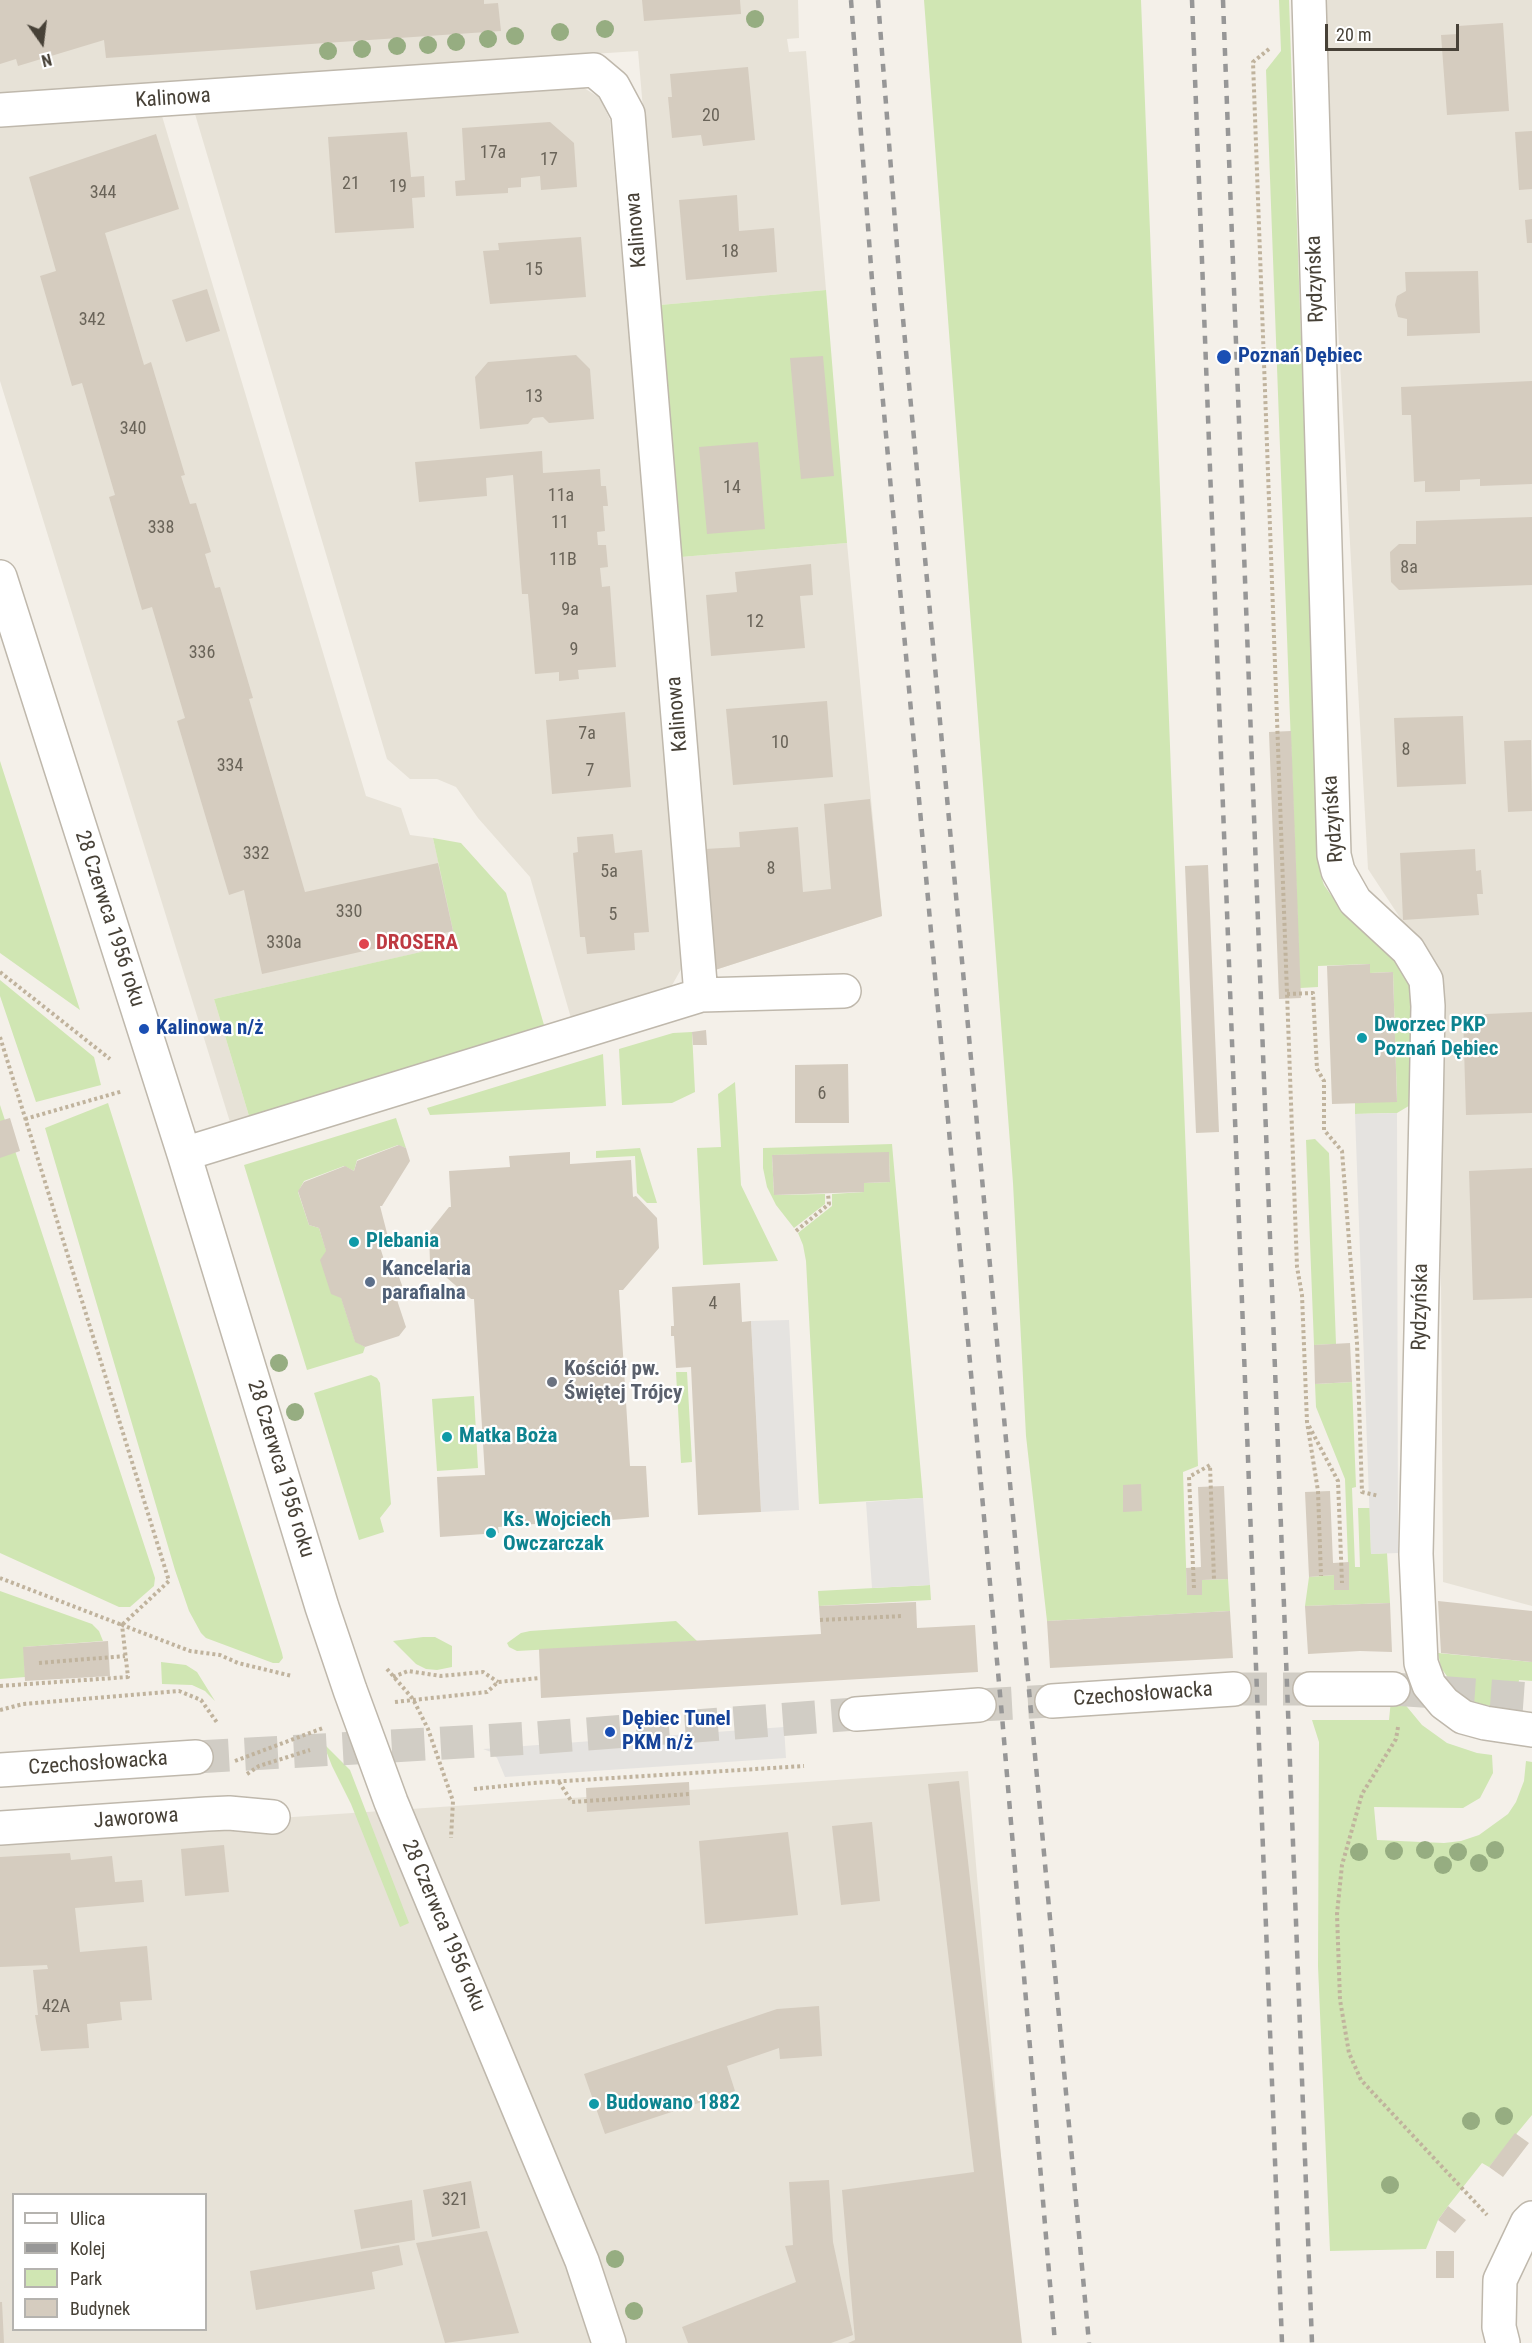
<!DOCTYPE html>
<html>
<head>
<meta charset="utf-8">
<style>
	body { margin:0 }
	#map { position:relative; width:1532px; height:2343px; overflow:hidden; background:#f4f0e9; font-family:"Roboto Condensed",sans-serif }
	canvas { display:block }
	.legend { position:absolute; left:12px; top:2193px; width:195px; height:138px; box-sizing:border-box; background:#fff; border:2px solid #b5b3af; margin:0; padding:8px 10px; list-style:none; font-size:18px; color:#474137 }
	.legend li { display:flex; align-items:center; gap:12px; height:30px }
	.legend b { width:30px; border:2px solid #b5b3af }
	.north { position:absolute; left:12px; top:12px; width:60px; height:60px; -webkit-text-stroke:4px #fff; paint-order:stroke; rotate:166deg; font-size:16px; font-weight:700; line-height:24px; text-align:center; color:#474137 }
	.north::after { content:''; display:block; margin:auto; width:21px; height:27px; background:#474137; clip-path:polygon(50% 0,100% 100%,50% 72%,0 100%) }
	.scale { position:absolute; left:1325px; top:24px; width:134px; height:27px; box-sizing:border-box; border:3px solid #474137; border-top:0; padding-left:8px; font-size:18px; line-height:21px; white-space:nowrap; color:#474137; -webkit-text-stroke:4px #fff; paint-order:stroke }
</style>
</head>
<body>
<div id="map">
<canvas width="1532" height="2343"></canvas>
<ul class="legend">
<li><b style="height:8px;background:#fff"></b>Ulica</li>
<li><b style="height:8px;background:#979797"></b>Kolej</li>
<li><b style="height:16px;background:#d0e6b3"></b>Park</li>
<li><b style="height:16px;background:#d5ccbf"></b>Budynek</li>
</ul>
<div class="north">N</div>
<div class="scale">20 m</div>
</div>
<script>
const ctx = document.querySelector('canvas').getContext('2d');
ctx.lineJoin = 'round';
function fillPath(path, color) { ctx.fillStyle = color; ctx.fill(path, 'evenodd'); }
const shape = rows => new Path2D(rows.map(r => 'M' + r).join(''));
function trace(path, color, width, dash) { ctx.strokeStyle = color; ctx.lineWidth = width; ctx.lineCap = dash ? 'butt' : 'round'; ctx.setLineDash(dash || []); ctx.stroke(path); }
function label(font, color, halo, rows, align = 'center') {
  ctx.font = font + ' "Roboto Condensed",sans-serif'; ctx.lineWidth = 4.5; ctx.setLineDash([]); ctx.textBaseline = 'middle'; ctx.strokeStyle = halo; ctx.fillStyle = color; for (const [text, x, y, turn = 0] of rows) {
    ctx.save(); ctx.translate(x, y); ctx.rotate((+turn || 0) * Math.PI / 180); ctx.textAlign = isNaN(turn) ? turn : align; if (halo) ctx.strokeText(text, 0, 0); ctx.fillText(text, 0, 0); ctx.restore();
  }
}
const residential = shape([
	[0,0,798,0,799,38,787,39,789,52,806,51,826,290,660,305,638,51,0,93],
	[1320,0,1532,0,1532,1606,1443,1582,1439,977,1368,869],
	[584,88,600,98,610,120,684,964,671,987,571,1018,530,877,478,818,456,787,437,779,410,779,387,759,195,114],
	[162,116,366,796,401,808,410,835,433,838,457,944,214,999,249,1116,230,1122,0,381,0,127],
	[847,543,882,916,715,970,681,557],
	[968,1771,1017,2343,0,2343,0,1837],
	[14,2194,206,2194,206,2330,14,2330]
]);
const green = shape([
	[924,0,1141,0,1198,1466,1183,1472,1187,1595,1202,1595,1202,1580,1228,1579,1230,1611,1047,1621,1026,1436,1013,1183],
	[1279,0,1289,0,1320,873,1324,885,1331,895,1406,963,1413,978,1412,1104,1397,1113,1355,1114,1355,1103,1397,1101,1393,972,1370,973,1369,964,1318,966,1318,987,1300,988,1266,70,1281,51],
	[826,290,847,543,681,557,660,305],
	[0,761,80,1010,0,953],
	[433,838,461,843,506,893,544,1025,249,1116,214,999,456,944],
	[0,980,94,1057,101,1085,36,1102,0,996],
	[692,1032,695,1092,672,1103,622,1105,619,1049,673,1033],
	[603,1054,606,1106,430,1115,427,1108],
	[735,1082,741,1185,778,1261,703,1265,697,1148,721,1147,718,1094],
	[108,1103,282,1653,283,1658,279,1663,273,1663,206,1638,201,1633,189,1611,175,1570,45,1128],
	[0,1105,155,1578,154,1586,130,1607,119,1607,0,1553],
	[396,1118,406,1148,398,1145,357,1160,354,1171,344,1166,304,1181,298,1192,309,1225,319,1228,355,1341,365,1347,363,1353,307,1370,244,1165],
	[1315,1139,1329,1153,1336,1344,1314,1345,1306,1140],
	[892,1144,923,1498,819,1504,806,1261,803,1245,798,1233,832,1206,832,1194,864,1192,864,1183,890,1182,889,1153,772,1155,774,1195,825,1194,825,1204,794,1228,776,1205,767,1187,763,1168,763,1148],
	[640,1148,657,1203,647,1203,637,1193,635,1156,596,1158,596,1151],
	[676,1372,687,1372,692,1462,681,1463],
	[371,1375,377,1378,380,1383,391,1504,380,1518,384,1532,359,1540,314,1393],
	[1352,1382,1356,1487,1352,1488,1355,1567,1360,1567,1358,1508,1370,1508,1371,1554,1387,1553,1390,1603,1305,1606,1309,1577,1334,1575,1334,1590,1349,1589,1345,1479,1316,1407,1315,1384],
	[474,1396,478,1468,437,1471,432,1399],
	[930,1585,931,1600,819,1606,818,1591],
	[0,1591,92,1624,99,1631,103,1641,24,1647,25,1677,0,1679],
	[676,1621,697,1641,517,1651,509,1647,507,1643,521,1633,530,1631],
	[423,1637,435,1637,452,1646,452,1667,437,1670,426,1669,416,1664,393,1641],
	[1438,1653,1532,1662,1532,1681,1519,1680,1517,1695,1510,1703,1500,1707,1484,1705,1469,1700,1457,1690,1441,1668],
	[161,1662,186,1665,197,1672,215,1701,205,1691,192,1685,162,1684],
	[1393,1680,1403,1702,1422,1725,1447,1743,1477,1753,1492,1755,1493,1773,1480,1798,1463,1808,1374,1807,1377,1840,1444,1843,1461,1841,1479,1835,1508,1814,1516,1802,1524,1781,1526,1761,1532,1762,1532,2115,1489,2167,1482,2163,1448,2206,1438,2220,1426,2249,1330,2251,1318,1966,1319,1742,1312,1720,1389,1720],
	[323,1743,350,1770,409,1923,400,1927,351,1804,332,1766]
]);
const parking = shape([
	[1397,1113,1398,1553,1371,1554,1355,1114],
	[789,1320,799,1510,761,1512,751,1321],
	[923,1498,930,1585,872,1588,866,1502],
	[784,1727,786,1758,505,1777,497,1758,491,1752,483,1749]
]);
const building = shape([
	[0,0,484,0,484,4,498,3,501,31,106,58,104,40,18,66,16,59,0,64],
	[642,0,740,0,741,14,644,21],
	[1503,23,1509,111,1447,115,1441,35,1458,34,1458,26],
	[748,67,755,140,703,146,701,135,672,138,668,97,672,97,670,74],
	[550,122,574,143,577,187,541,190,540,176,521,178,521,187,508,188,508,193,456,196,455,181,465,180,462,128],
	[1532,131,1532,189,1519,190,1515,132],
	[407,132,411,177,424,176,425,197,412,198,414,228,335,233,328,137],
	[156,134,179,209,105,233,144,365,151,362,185,475,181,476,190,504,196,503,211,552,205,554,215,588,220,587,253,698,249,699,305,892,438,863,453,931,262,974,244,890,229,895,177,721,185,718,152,607,142,610,109,497,115,495,82,383,72,386,40,276,56,271,29,177],
	[737,195,739,231,774,228,777,272,686,280,679,200],
	[1532,219,1532,243,1527,243,1525,220],
	[581,237,586,297,490,304,483,251,499,250,498,243],
	[1478,271,1480,333,1407,336,1407,319,1398,317,1395,305,1397,296,1406,291,1405,272],
	[207,289,220,331,186,342,172,300],
	[576,355,590,369,594,419,549,423,543,417,533,418,528,424,480,429,475,377,488,362],
	[823,356,834,476,801,479,790,358],
	[1532,381,1532,484,1480,486,1480,479,1460,480,1460,491,1425,492,1425,481,1414,482,1411,415,1402,415,1401,387],
	[758,442,765,529,707,534,699,447],
	[542,451,543,473,600,469,601,486,606,486,608,506,603,506,605,531,597,532,598,545,606,545,608,567,600,568,602,587,610,586,616,667,578,670,579,679,559,681,559,672,535,674,528,594,522,594,513,475,486,478,487,496,419,502,415,462],
	[1532,517,1532,585,1399,590,1391,582,1390,552,1399,544,1416,544,1416,521],
	[811,564,813,595,800,596,805,648,711,656,706,595,737,592,735,572],
	[827,701,833,777,733,785,726,709],
	[625,712,631,787,552,794,546,720],
	[1463,716,1466,784,1397,787,1394,718],
	[1291,731,1301,998,1279,999,1269,732],
	[1531,740,1532,811,1508,812,1504,741],
	[870,799,882,916,715,970,705,849,740,847,739,832,798,827,803,892,831,889,824,804],
	[613,834,615,853,642,850,649,932,634,933,635,950,587,954,585,937,580,937,573,853,578,852,577,837],
	[1475,849,1476,871,1481,870,1483,894,1477,894,1479,915,1403,920,1400,853],
	[1208,865,1219,1132,1196,1133,1185,866],
	[1370,964,1370,973,1393,972,1397,1102,1332,1104,1327,966],
	[1532,1012,1532,1113,1466,1115,1463,1015],
	[706,1030,707,1045,693,1045,692,1032],
	[848,1064,849,1123,795,1123,795,1065],
	[10,1118,20,1151,0,1158,0,1121],
	[399,1145,406,1148,410,1161,382,1206,380,1206,388,1237,380,1247,386,1266,394,1263,403,1288,394,1291,406,1327,399,1336,365,1347,355,1342,341,1298,331,1294,320,1260,326,1251,319,1228,309,1225,298,1191,304,1182,345,1166,354,1171,357,1161],
	[570,1152,570,1164,631,1160,633,1197,636,1196,657,1218,659,1248,623,1290,619,1290,630,1466,646,1466,649,1517,612,1520,611,1512,589,1513,589,1521,585,1521,584,1514,561,1515,562,1522,557,1523,557,1514,535,1516,535,1524,498,1527,499,1533,440,1537,437,1477,485,1475,474,1299,471,1299,430,1263,429,1232,449,1207,451,1207,449,1171,510,1167,509,1156],
	[889,1152,890,1182,864,1183,864,1192,774,1195,772,1155],
	[1532,1168,1532,1298,1473,1300,1469,1171],
	[740,1283,742,1322,751,1321,761,1512,698,1515,691,1367,676,1368,674,1336,671,1336,671,1326,674,1326,672,1287],
	[1350,1343,1352,1382,1315,1384,1314,1345],
	[1141,1484,1142,1511,1123,1512,1123,1485],
	[1224,1486,1228,1579,1202,1580,1202,1595,1187,1595,1186,1568,1201,1567,1198,1487],
	[1330,1491,1333,1563,1349,1562,1349,1590,1334,1590,1334,1575,1309,1577,1305,1492],
	[1438,1601,1532,1611,1532,1662,1441,1653],
	[916,1602,917,1628,975,1625,978,1672,541,1698,539,1649,821,1634,819,1606],
	[1390,1603,1392,1652,1360,1651,1308,1654,1305,1606],
	[1230,1611,1233,1658,1050,1668,1047,1621],
	[108,1641,110,1676,25,1681,23,1647],
	[959,1781,1022,2343,848,2343,855,2340,842,2190,974,2172,928,1784],
	[689,1782,690,1805,587,1812,586,1788],
	[872,1822,880,1901,841,1905,832,1826],
	[788,1832,798,1915,705,1924,699,1841],
	[224,1845,229,1892,185,1896,181,1849],
	[70,1853,71,1860,112,1856,115,1882,142,1880,144,1902,75,1908,80,1952,147,1946,152,2000,120,2002,122,2020,87,2024,89,2048,41,2051,35,2015,38,2015,33,1970,48,1969,47,1965,0,1967,0,1857],
	[819,2006,822,2056,780,2059,779,2048,727,2066,735,2091,605,2134,584,2074,777,2009],
	[1515,2133,1529,2143,1503,2177,1489,2167],
	[829,2180,833,2242,853,2335,831,2343,688,2343,682,2327,796,2282,785,2246,793,2245,789,2182],
	[471,2181,480,2228,432,2237,423,2190],
	[412,2200,415,2240,361,2249,354,2210],
	[1448,2206,1466,2220,1455,2233,1438,2220],
	[487,2231,519,2333,445,2343,416,2243],
	[399,2245,403,2265,372,2272,375,2289,256,2310,250,2271],
	[1436,2251,1454,2251,1454,2278,1436,2278],
	[0,2302,2,2302,4,2343,0,2343]
]);
const minorTunnel = shape([
	[1234,1689,1310,1689],
	[1393,1689,1532,1699],
	[979,1705,1052,1701],
	[196,1757,533,1738,856,1714]
]);
const path = shape([
	[1269,49,1253,62,1297,1267,1302,1295,1307,1422,1318,1491,1321,1576],
	[0,972,110,1059],
	[1287,994,1313,993,1317,1069,1324,1081,1324,1130,1342,1151,1357,1343,1362,1492,1379,1496],
	[0,1037,169,1581,122,1625,0,1578],
	[25,1119,123,1091],
	[796,1231,829,1204,828,1194],
	[1309,1426,1338,1481,1342,1583],
	[1194,1588,1189,1477,1210,1465,1214,1579],
	[820,1620,903,1616],
	[39,1663,125,1656],
	[387,1669,413,1699,428,1729,453,1801,451,1838],
	[393,1677,408,1671,441,1676,483,1672,498,1682],
	[0,1686,128,1677,122,1625,190,1651,220,1655,238,1663,292,1676],
	[395,1702,487,1692,498,1682,540,1678],
	[0,1710,23,1704,179,1691,201,1700,218,1724],
	[1398,1727,1396,1739,1362,1794,1342,1865,1337,1914,1340,2000,1349,2053,1361,2080,1487,2215],
	[235,1761,323,1728],
	[247,1774,259,1766,310,1750],
	[559,1782,572,1802,690,1794],
	[474,1789,533,1783,804,1766]
]);
const minor = shape([
	[1309,0,1334,855,1338,871,1355,901,1408,950,1426,980,1428,1006,1426,1111,1416,1554,1421,1663,1429,1685,1444,1703,1463,1717,1485,1723,1532,1730],
	[0,110,594,70,613,86,628,114,701,995],
	[0,577,184,1154,322,1607,350,1690,391,1802,582,2261,609,2343],
	[184,1154,701,995,844,991],
	[1310,1689,1393,1689],
	[1052,1701,1234,1689],
	[856,1714,979,1705],
	[0,1770,196,1757],
	[0,1828,207,1814,229,1813,273,1817],
	[1503,2343,1499,2327,1500,2280,1527,2223,1532,2218]
]);
const rail = shape([
	[851,0,872,280,1002,1716,1055,2343],
	[878,0,900,286,1089,2343],
	[1192,0,1282,2343],
	[1223,0,1312,2343]
]);
const trees = [
	[755,19],
	[605,29],
	[560,32],
	[515,36],
	[488,39],
	[456,42],
	[428,45],
	[397,46],
	[362,49],
	[328,51],
	[279,1363],
	[295,1412],
	[1425,1850],
	[1495,1850],
	[1394,1851],
	[1359,1852],
	[1458,1852],
	[1479,1863],
	[1443,1865],
	[1504,2116],
	[1471,2121],
	[1390,2185],
	[615,2259],
	[634,2311]
];
const markers = [
	[1224,357,8,"#1a4fb4"],
	[364,944,6,"#e0444e"],
	[144,1029,6,"#1a4fb4"],
	[1362,1038,6,"#0f9aa8"],
	[354,1242,6,"#0f9aa8"],
	[370,1282,6,"#5c6f8a"],
	[552,1382,6,"#6b7280"],
	[447,1437,6,"#0f9aa8"],
	[491,1533,6,"#0f9aa8"],
	[610,1732,6,"#1a4fb4"],
	[594,2104,6,"#0f9aa8"]
];
const numberNames = [
	["20",711,116],
	["17a",493,153],
	["17",549,160],
	["21",351,184],
	["19",398,187],
	["344",103,193],
	["18",730,252],
	["15",534,270],
	["342",92,320],
	["13",534,397],
	["340",133,429],
	["14",732,488],
	["11a",561,496],
	["11",560,523],
	["338",161,528],
	["11B",563,560],
	["8a",1409,568],
	["9a",570,610],
	["12",755,622],
	["9",574,650],
	["336",202,653],
	["7a",587,734],
	["10",780,743],
	["8",1406,750],
	["334",230,766],
	["7",590,771],
	["332",256,854],
	["8",771,869],
	["5a",609,872],
	["330",349,912],
	["5",613,915],
	["330a",284,943],
	["6",822,1094],
	["4",713,1304],
	["42A",56,2007],
	["321",455,2200]
];
const streetNames = [
	["Kalinowa",173,99,-4],
	["Kalinowa",637,230,-95],
	["Rydzyńska",1316,279,-92],
	["Kalinowa",678,714,-95],
	["Rydzyńska",1334,819,-94],
	["28 Czerwca 1956 roku",109,919,72],
	["Rydzyńska",1421,1307,-89],
	["28 Czerwca 1956 roku",280,1469,73],
	["Czechosłowacka",1143,1695,-4],
	["Czechosłowacka",98,1764,-4],
	["Jaworowa",136,1819,-4],
	["28 Czerwca 1956 roku",443,1926,67]
];
const transitNames = [
	["Poznań Dębiec",1238,357],
	["Kalinowa n/ż",156,1029],
	["Dębiec Tunel",622,1720],
	["PKM n/ż",622,1744]
];
const healthNames = [
	["DROSERA",376,944]
];
const cultureNames = [
	["Dworzec PKP",1374,1026],
	["Poznań Dębiec",1374,1050],
	["Plebania",366,1242],
	["Matka Boża",459,1437],
	["Ks. Wojciech",503,1521],
	["Owczarczak",503,1545],
	["Budowano 1882",606,2104]
];
const serviceNames = [
	["Kancelaria",382,1270],
	["parafialna",382,1294]
];
const worshipNames = [
	["Kościół pw.",564,1370],
	["Świętej Trójcy",564,1394]
];
fillPath(residential, '#e7e2d7');
fillPath(green, '#d0e6b3');
fillPath(parking, '#e5e3e0');
fillPath(building, '#d5ccbf');
trace(minorTunnel, '#d1cdc5', 33, [33, 16]);
trace(minor, '#bfb8ac', 36);
trace(path, '#c0b39d', 4, [3, 3]);
trace(minor, '#fff', 33);
trace(rail, '#979797', 4.5, [8, 8]);
ctx.fillStyle = '#96ad81';
for (const [x, y] of trees) { ctx.beginPath(); ctx.arc(x, y, 9, 0, 2 * Math.PI); ctx.fill(); }
for (const [x, y, r, color] of markers) { const dot = new Path2D(); dot.arc(x, y, r, 0, 2 * Math.PI); ctx.fillStyle = color; ctx.fill(dot); trace(dot, '#fff', 2); }
label('18px', '#6a6459', null, numberNames);
label('21px', '#474137', '#fff', streetNames);
label('bold 21px', '#164399', '#fff', transitNames, 'left');
label('bold 21px', '#be3a42', '#fff', healthNames, 'left');
label('bold 21px', '#0d838f', '#fff', cultureNames, 'left');
label('bold 21px', '#4e5e75', '#fff', serviceNames, 'left');
label('bold 21px', '#5b616d', '#fff', worshipNames, 'left');
</script>
</body>
</html>
